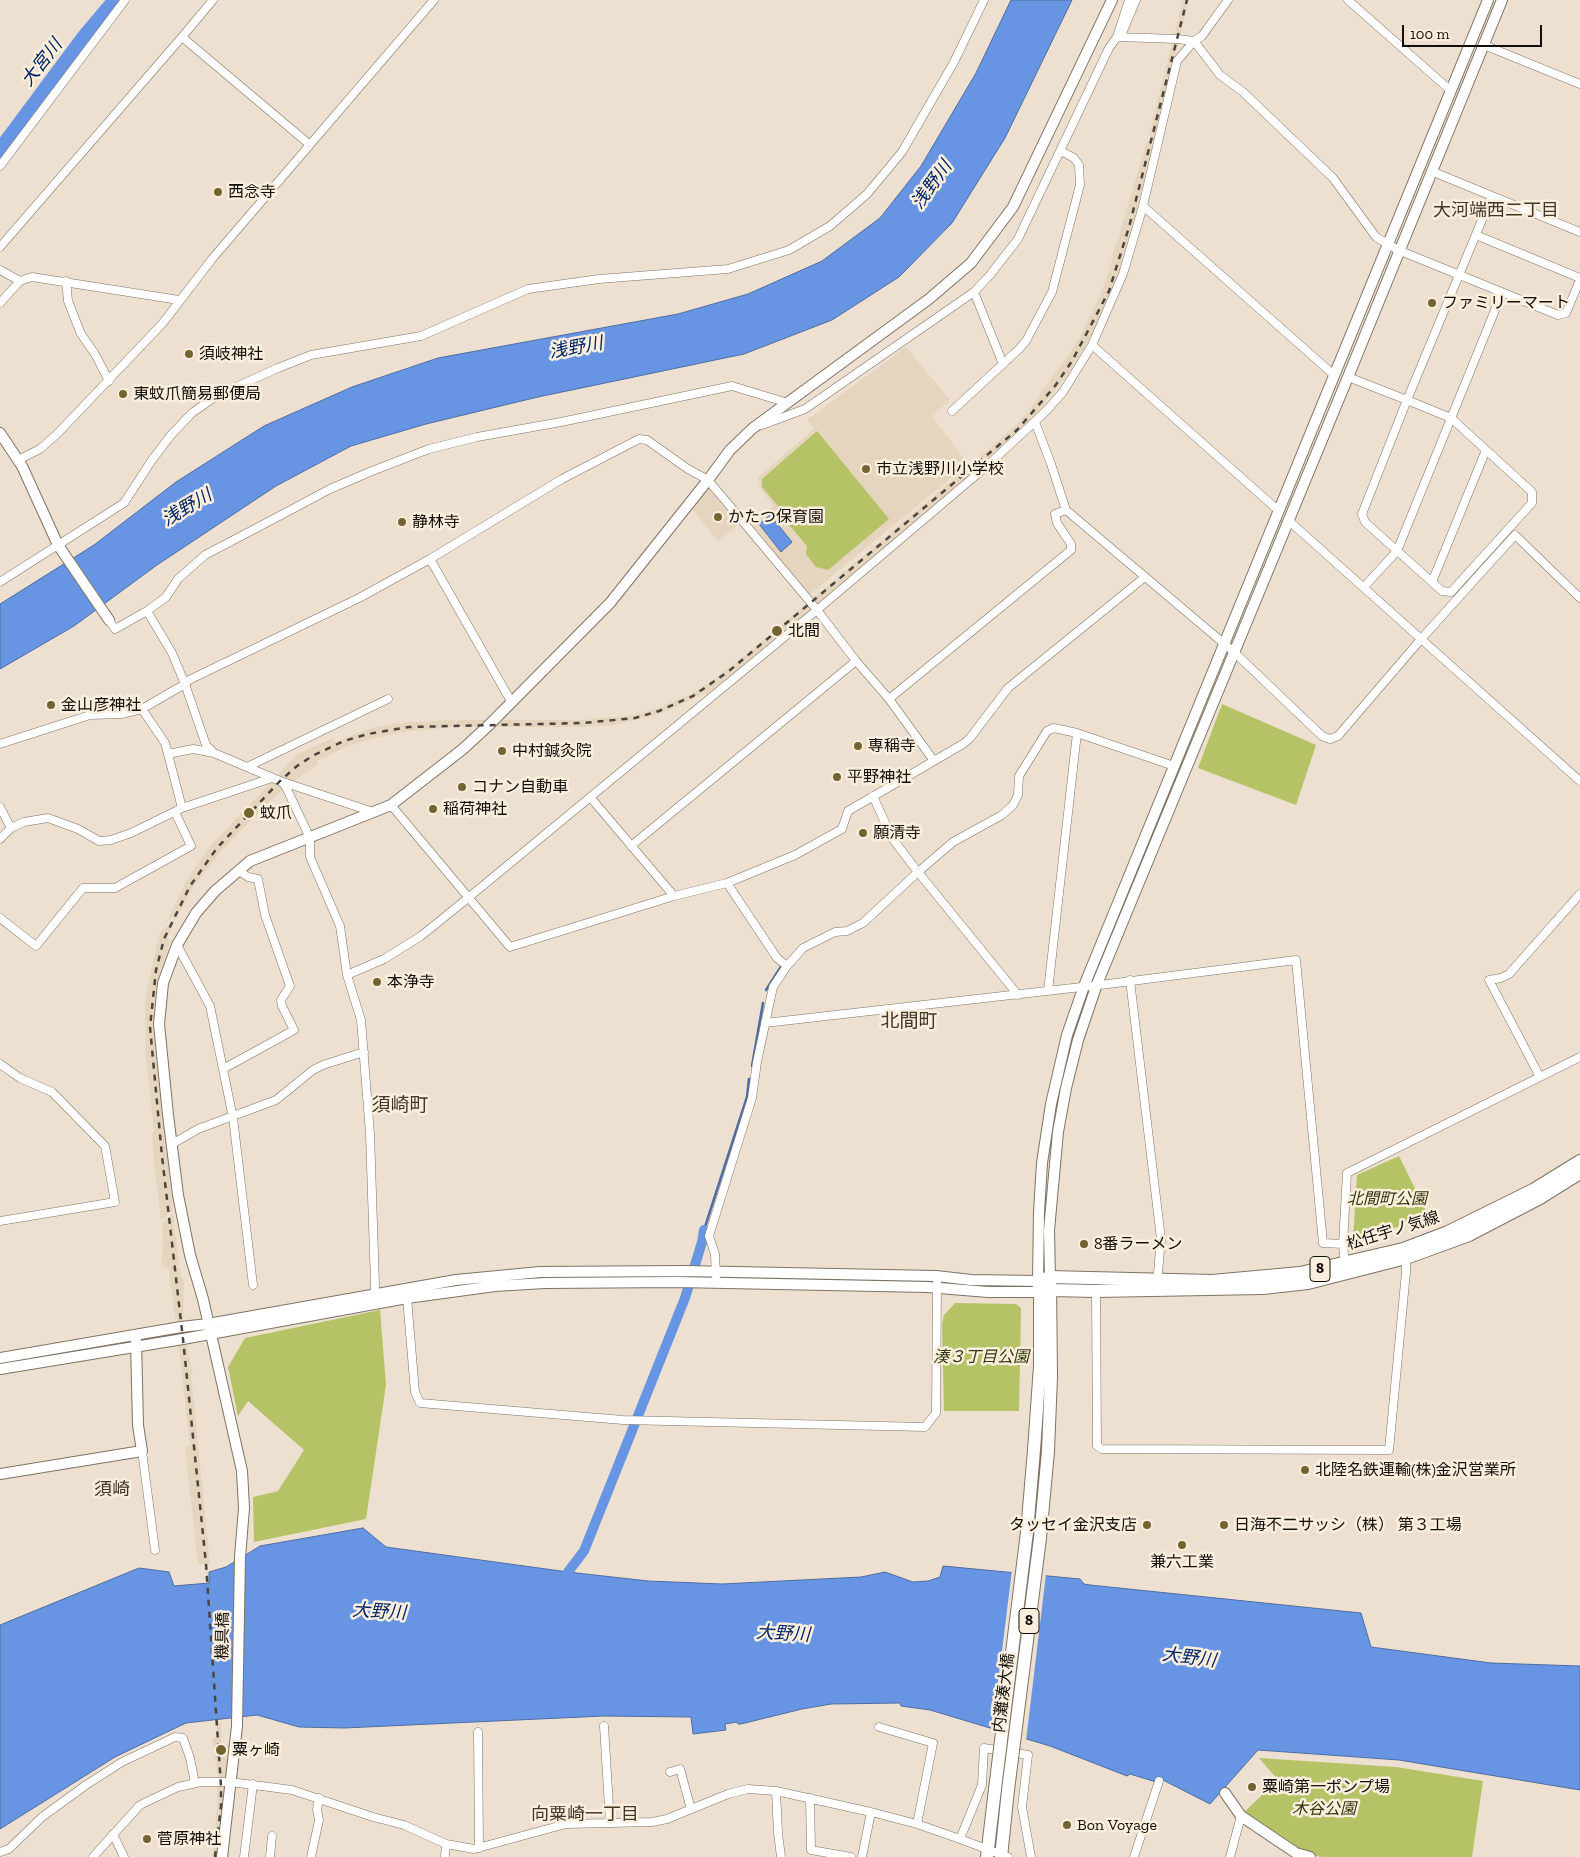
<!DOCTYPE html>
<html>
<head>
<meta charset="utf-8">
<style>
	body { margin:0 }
	#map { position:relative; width:1580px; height:1857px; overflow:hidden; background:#ede0d0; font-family:"Zilla Slab",serif }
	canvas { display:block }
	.scale { position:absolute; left:1402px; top:25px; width:140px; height:22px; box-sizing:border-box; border:2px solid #120e09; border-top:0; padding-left:6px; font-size:15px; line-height:18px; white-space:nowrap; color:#120e09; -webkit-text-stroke:4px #faeedd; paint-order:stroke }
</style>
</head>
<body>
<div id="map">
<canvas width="1580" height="1857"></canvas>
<div class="scale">100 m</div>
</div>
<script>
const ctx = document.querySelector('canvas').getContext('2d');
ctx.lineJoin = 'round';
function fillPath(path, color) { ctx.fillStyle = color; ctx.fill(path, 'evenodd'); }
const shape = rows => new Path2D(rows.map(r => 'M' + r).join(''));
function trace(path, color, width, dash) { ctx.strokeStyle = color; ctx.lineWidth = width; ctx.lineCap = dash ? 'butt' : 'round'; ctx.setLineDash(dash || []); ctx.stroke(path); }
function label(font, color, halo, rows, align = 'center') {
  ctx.font = font + ' "Zilla Slab","Noto Sans JP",serif'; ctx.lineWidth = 5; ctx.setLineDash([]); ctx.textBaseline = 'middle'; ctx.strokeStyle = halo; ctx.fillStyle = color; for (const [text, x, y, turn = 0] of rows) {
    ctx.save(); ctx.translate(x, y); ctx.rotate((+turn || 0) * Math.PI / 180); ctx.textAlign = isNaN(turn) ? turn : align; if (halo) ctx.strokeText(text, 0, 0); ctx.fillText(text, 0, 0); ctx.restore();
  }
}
const built = shape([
	[1183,0,1189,0,1155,141,1149,135],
	[1147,140,1153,146,1133,225,1116,282,1097,326,1080,355,1065,378,1033,419,1029,410,1077,342,1099,298,1107,276],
	[906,347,950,400,932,416,968,464,809,595,752,524,773,506,760,488,758,477,814,429,807,420],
	[1028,412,1032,421,1014,438,782,635,781,634,706,695,704,693,660,714,613,725,584,727,453,727,458,720,583,720,634,715,658,708,691,694,710,682,752,650,974,462,1014,427],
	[708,488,738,525,718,541,692,509],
	[456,720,451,727,402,732,371,739,348,746,317,761,318,764,283,789,229,842,196,883,181,910,166,922,188,878,211,845,298,754,333,738,335,742,372,728,396,723],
	[175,920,167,938,171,940,158,977,154,1006,153,1028,173,1210,161,1220,154,1162,152,1134,154,1130,146,1059,145,1010,147,989,160,932],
	[173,1213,181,1277,184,1280,183,1318,186,1343,193,1374,191,1374,210,1564,207,1564,216,1720,206,1564,198,1564,185,1447,190,1446,179,1349,169,1270,161,1265,163,1244,162,1224],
	[216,1722,221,1722,222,1745,231,1745,226,1776,224,1778,224,1805,217,1857,212,1857,217,1808,218,1778,212,1738,217,1737]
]);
const green = shape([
	[817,431,889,519,828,570,816,567,806,554,807,546,785,520,782,511,762,487,762,479],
	[1222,704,1316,745,1296,805,1198,768],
	[1399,1156,1429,1217,1353,1241,1357,1175],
	[955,1303,1016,1304,1021,1308,1019,1411,944,1411,942,1324,944,1315],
	[380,1310,386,1385,366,1519,254,1542,253,1497,278,1491,304,1450,248,1401,238,1416,228,1367,245,1338],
	[1259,1758,1396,1767,1483,1781,1472,1857,1322,1857,1301,1853,1243,1813,1278,1780]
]);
const water = shape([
	[1011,0,1072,0,1005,138,952,223,899,277,832,320,744,354,538,397,426,424,351,446,276,486,157,565,74,626,0,669,0,604,94,545,176,482,264,426,352,387,438,358,678,314,748,294,822,261,880,218,921,166,976,73,1011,0],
	[770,515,792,542,781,552,759,524,770,515],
	[363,1528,386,1547,568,1572,648,1581,722,1584,861,1577,885,1572,913,1582,928,1581,940,1577,943,1566,1080,1579,1084,1584,1090,1585,1361,1613,1371,1647,1491,1663,1580,1666,1580,1790,1399,1760,1258,1750,1210,1804,1159,1778,1156,1782,1130,1774,1127,1776,1050,1746,930,1710,901,1706,900,1703,831,1704,802,1709,741,1724,738,1724,737,1722,725,1724,726,1730,693,1734,691,1717,604,1716,344,1728,299,1727,257,1715,186,1723,115,1757,0,1829,0,1625,139,1568,169,1572,174,1586,209,1583,209,1572,226,1567,260,1546,363,1528]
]);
const pier = shape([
	[1012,1570,1046,1574,1026,1741,992,1731]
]);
const stream = shape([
	[766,990,782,965],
	[752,1066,763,1003],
	[704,1230,747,1097,749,1079]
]);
const canal = shape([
	[568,1572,584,1551,685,1298,702,1242,704,1230]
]);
const river = shape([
	[0,151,84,38,116,0]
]);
const minor = shape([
	[1129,0,1117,37,1177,39,1194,41,1220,75,1243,92,1333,178,1376,237,1398,250,1558,315,1566,313,1580,280],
	[1348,0,1450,90],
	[1123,31,1136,0],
	[182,37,213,0],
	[1484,45,1580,84],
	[0,166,125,0],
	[1431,171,1580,232],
	[1143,206,1334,375],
	[1476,235,1580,278],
	[0,247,182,37,309,144],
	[0,270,20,281],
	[66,281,68,301,81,334,95,354,109,381],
	[974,292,1003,364],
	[0,303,20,281,32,277,179,300],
	[1092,345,1279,511],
	[1348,377,1407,400,1451,418,1532,492,1532,503,1451,592,1442,591,1365,522,1362,514,1407,400,1492,196],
	[952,411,1019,349,1026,341,1052,292,1080,185,1079,165,1074,158,1061,151],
	[1035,422,1051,464,1066,510,1234,652,1322,736,1330,739,1338,736,1422,638,1515,535,1580,598],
	[762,425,805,409,974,292,990,275,1018,239,1109,48,1117,37],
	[18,460,40,449,57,434,162,324,212,259,434,0],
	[1288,520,1580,781],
	[430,559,512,703],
	[0,582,124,503,152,460,171,435,192,413,216,396,278,368,311,355,421,336,528,289,599,279,728,269,789,250,830,226,867,194,902,152,954,62,984,0],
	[1432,582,1486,450],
	[1364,587,1397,551,1502,293],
	[147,611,172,653,185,684,206,745,214,753],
	[109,620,115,629,147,611,166,597,178,579,205,555,268,522,330,489,372,471,429,449,477,437,561,422,732,386,788,403],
	[889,699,1071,550,1071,544,1057,523,1055,514,1066,510],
	[142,709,165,743,168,754],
	[0,744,90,715,121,714,142,709,185,684,189,680,359,598,430,559,562,479,639,439,647,440,688,469,708,480,817,610,856,661,889,699,934,761],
	[247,767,388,699],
	[280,781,285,785,310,838,310,857,340,926,347,975,361,1020,370,1134,375,1285,374,1299],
	[873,796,892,838,918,872,1018,995],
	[590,797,674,896],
	[391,805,510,947,674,896,727,883,795,855,842,829,848,811,963,744,970,738,1008,688,1145,577],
	[0,807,11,828],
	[182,808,272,778],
	[0,839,11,828,24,822,48,818,78,829,99,841,111,840,131,833,182,808,168,754,193,749,214,753,280,781,373,812],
	[631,846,856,661],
	[727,883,777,958,787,966],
	[0,918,36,946,83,888,115,888,191,846,175,812],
	[177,945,210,1006,233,1118,253,1285],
	[347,975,384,959,421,936,468,898,817,610,988,465,1046,411,1063,392,1092,345,1123,274,1143,206,1177,61,1194,41,1202,36,1228,0],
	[1130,980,1161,1239,1157,1284],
	[1048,991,1077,733],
	[765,1023,1108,984,1296,960,1323,1243,1343,1244],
	[0,1064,20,1078,52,1092,105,1146,115,1202,0,1221],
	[223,1069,294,1030,282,1006,281,1000,290,986,265,915,258,879,248,877,238,870],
	[1540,1077,1489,980,1501,978,1509,974,1580,894],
	[172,1144,198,1129,276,1100,313,1070,323,1065,364,1052],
	[1345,1265,1343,1244,1347,1173,1580,1057],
	[716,1276,715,1254,709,1236,752,1098,757,1062,773,987,787,966,803,948,835,932,847,931,863,923,918,872,953,842,1002,815,1013,805,1018,795,1019,776,1047,731,1054,728,1077,733,1174,766],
	[1096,1289,1097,1446,1102,1449,1389,1450,1406,1272,1406,1256],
	[407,1298,415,1392,420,1403,623,1420,925,1427,936,1413,937,1283],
	[142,1451,155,1550],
	[604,1726,610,1823],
	[879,1727,933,1743,917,1824],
	[478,1732,479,1848],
	[670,1772,680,1769,691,1809],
	[776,1791,778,1833,781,1857],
	[810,1798,811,1850,851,1857],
	[113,1834,124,1857],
	[960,1839,1008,1857],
	[0,1852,9,1849,42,1817,86,1785,122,1762,175,1737,183,1738,190,1758,195,1783],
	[93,1857,140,1805,178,1787,201,1782,230,1782,292,1790,373,1817,404,1825,446,1844,474,1849,566,1824,652,1822,667,1819,728,1794,748,1789,776,1791,871,1812,917,1824,960,1839,982,1785,984,1748,1028,1755,1022,1807,1031,1857],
	[244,1857,253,1784],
	[270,1857,272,1836],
	[311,1857,319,1820,317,1810,319,1798],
	[445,1857,446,1844],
	[862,1857,871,1812],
	[1134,1857,1159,1781],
	[1230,1857,1241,1816]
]);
const tertiary = shape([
	[0,433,22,466,58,545,109,620],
	[1050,1277,1049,1230,1058,1132,1066,1088,1078,1040,1097,984,1348,377,1502,0],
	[0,1358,181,1327,208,1324,456,1280,540,1272,684,1271,936,1276,971,1280,1038,1281,1039,1212,1042,1163,1051,1104,1067,1035,1084,986,1488,0],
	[0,1369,183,1339,407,1298,495,1286,545,1283,677,1282,927,1287,988,1292,1040,1292],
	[0,1474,142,1451,138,1425,136,1341],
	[1225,1793,1241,1816,1296,1853,1310,1857],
	[222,1857,237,1726,240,1557,244,1508,242,1471,203,1299,190,1255,178,1195,168,1115,159,1024,163,983,177,945,196,913,215,891,250,861,391,805,463,749,490,724,610,603,708,480,730,450,753,428,929,299,971,263,1013,207,1112,0]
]);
const primary = shape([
	[1040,1292,1051,1290,1096,1291,1263,1288,1308,1283,1406,1258,1469,1235,1540,1198,1580,1173],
	[1034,1450,1040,1366,1040,1292,1038,1281,1050,1277,1212,1281,1300,1273,1403,1249,1448,1232,1533,1190,1580,1161],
	[1048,1451,1051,1377,1050,1282],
	[987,1857,995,1789],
	[1001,1857,1008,1790]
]);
const rail = shape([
	[215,1857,221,1806,221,1786,206,1564,183,1339,162,1156,150,1027,156,970,164,939,190,886,217,848,280,781,297,766,314,755,344,741,368,734,409,727,583,723,635,718,659,711,693,696,729,671,1017,430,1055,386,1072,361,1109,291,1129,227,1187,0]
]);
const primaryBridge = shape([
	[995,1789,1027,1532,1034,1450],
	[1008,1790,1040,1538,1048,1451]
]);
const markers = [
	[218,192,5,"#736331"],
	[1432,303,5,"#736331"],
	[189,354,5,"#736331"],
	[123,394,5,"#736331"],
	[866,469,5,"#736331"],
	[718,517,5,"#736331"],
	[402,522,5,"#736331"],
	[777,631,6,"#736331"],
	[51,705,5,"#736331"],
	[858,746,5,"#736331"],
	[502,751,5,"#736331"],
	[837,777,5,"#736331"],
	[462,787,5,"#736331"],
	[433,809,5,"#736331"],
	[249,813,6,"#736331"],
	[863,833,5,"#736331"],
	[377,982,5,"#736331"],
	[1084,1244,5,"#736331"],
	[1305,1470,5,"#736331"],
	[1147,1525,5,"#736331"],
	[1224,1525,5,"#736331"],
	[1182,1545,5,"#736331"],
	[221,1750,6,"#736331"],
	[1252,1787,5,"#736331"],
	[1067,1825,5,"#736331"],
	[147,1839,5,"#736331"]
];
const shields = [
	[1320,1269,20],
	[1029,1621,20]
];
const shieldNames = [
	["8",1320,1269],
	["8",1029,1621]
];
const poiNames = [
	["西念寺",228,192],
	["ファミリーマート",1442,303],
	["須岐神社",199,354],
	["東蚊爪簡易郵便局",133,394],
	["市立浅野川小学校",876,469],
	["かたつ保育園",728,517],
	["静林寺",412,522],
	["北間",788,631],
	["金山彦神社",61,705],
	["専稱寺",868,746],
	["中村鍼灸院",512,751],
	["平野神社",847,777],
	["コナン自動車",472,787],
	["稲荷神社",443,809],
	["蚊爪",260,813],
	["願清寺",873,833],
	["本浄寺",387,982],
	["8番ラーメン",1094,1244],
	["北陸名鉄運輸(株)金沢営業所",1315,1470],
	["タッセイ金沢支店",1137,1525,"right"],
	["日海不二サッシ（株） 第３工場",1234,1525],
	["兼六工業",1182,1562,"center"],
	["粟ヶ崎",232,1750],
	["粟崎第一ポンプ場",1262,1787],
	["Bon Voyage",1077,1825],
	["菅原神社",157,1839]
];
const parkNames = [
	["北間町公園",1387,1199],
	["湊３丁目公園",981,1357],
	["木谷公園",1324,1809]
];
const streetNames = [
	["松任宇ノ気線",1393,1231,-17],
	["機具橋",223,1636,-89],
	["内灘湊大橋",1004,1693,-83]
];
const waterNames = [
	["大宮川",42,63,-52],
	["浅野川",932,185,-54],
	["浅野川",576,348,-10],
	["浅野川",187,508,-31],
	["大野川",379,1612,3],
	["大野川",783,1634,3],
	["大野川",1189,1658,7]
];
const neighbourhoodNames = [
	["大河端西二丁目",1496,211],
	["須崎",112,1490],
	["向粟崎一丁目",585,1815]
];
const quarterNames = [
	["北間町",909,1022],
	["須崎町",400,1106]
];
fillPath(built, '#e6d5be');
fillPath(green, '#b5c266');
fillPath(water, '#6795e3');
trace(water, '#4e6ca2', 1);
fillPath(pier, '#ede0d0');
trace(stream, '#4e6ca2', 2.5);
trace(canal, '#6795e3', 10);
trace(river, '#6795e3', 16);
trace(minor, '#7e7364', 9);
trace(tertiary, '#7e7364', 12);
trace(primary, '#7e7364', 14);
trace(minor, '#fff', 8);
trace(tertiary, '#fff', 10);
trace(primary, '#fff', 12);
trace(rail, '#4b453d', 2.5, [6, 6]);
trace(primaryBridge, '#7e7364', 14, []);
trace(primaryBridge, '#fff', 12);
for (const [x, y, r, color] of markers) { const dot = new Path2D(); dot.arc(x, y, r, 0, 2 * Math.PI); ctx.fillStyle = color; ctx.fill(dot); trace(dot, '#faeedd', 2); }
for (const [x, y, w] of shields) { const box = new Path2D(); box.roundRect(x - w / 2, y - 12.5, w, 25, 4); ctx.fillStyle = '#faeedd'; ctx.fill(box); trace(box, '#120e09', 1); }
label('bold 15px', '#120e09', null, shieldNames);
label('16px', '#120e09', '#faeedd', poiNames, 'left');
label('italic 16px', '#32370c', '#faeedd', parkNames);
label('16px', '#120e09', '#faeedd', streetNames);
label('italic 18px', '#002467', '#faeedd', waterNames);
label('18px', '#403629', '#faeedd', neighbourhoodNames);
label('19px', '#403629', '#faeedd', quarterNames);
</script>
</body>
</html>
